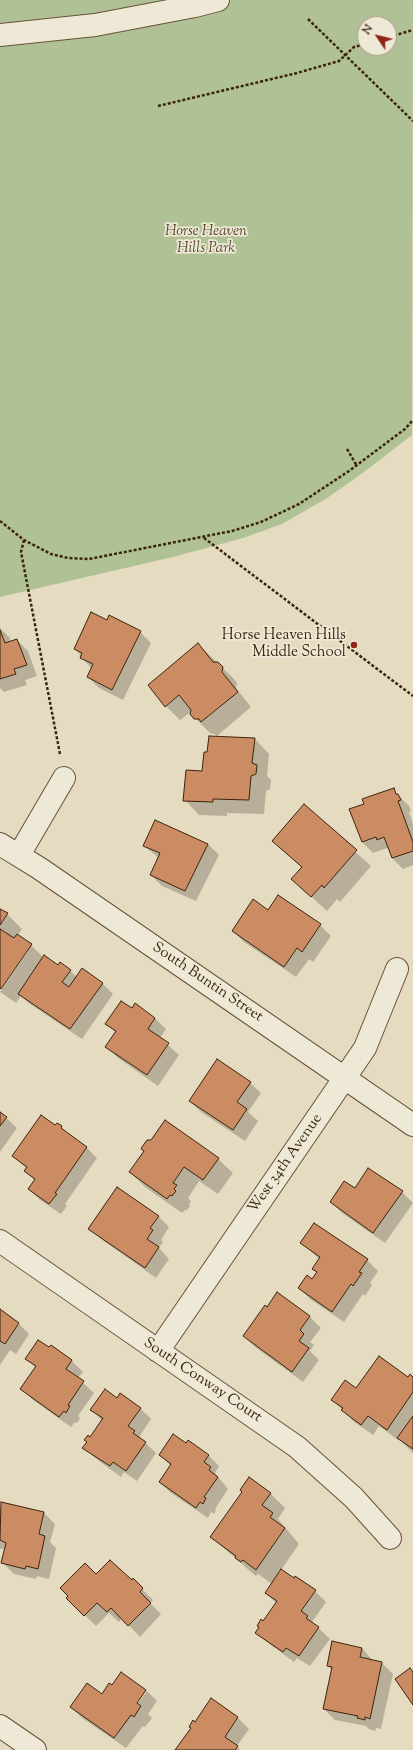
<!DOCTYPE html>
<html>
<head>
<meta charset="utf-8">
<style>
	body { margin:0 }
	#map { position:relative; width:413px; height:1750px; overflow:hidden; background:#e5dbc0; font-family:"Sorts Mill Goudy",serif }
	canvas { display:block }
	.north { position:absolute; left:357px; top:16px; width:40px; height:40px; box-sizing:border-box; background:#eee8d6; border:1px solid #a69a85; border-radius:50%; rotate:305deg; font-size:11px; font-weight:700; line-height:16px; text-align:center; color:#3b240c }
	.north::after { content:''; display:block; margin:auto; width:14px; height:18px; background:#8f2418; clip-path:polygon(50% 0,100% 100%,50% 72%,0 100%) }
</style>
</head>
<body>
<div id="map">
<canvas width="413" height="1750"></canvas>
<div class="north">N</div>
</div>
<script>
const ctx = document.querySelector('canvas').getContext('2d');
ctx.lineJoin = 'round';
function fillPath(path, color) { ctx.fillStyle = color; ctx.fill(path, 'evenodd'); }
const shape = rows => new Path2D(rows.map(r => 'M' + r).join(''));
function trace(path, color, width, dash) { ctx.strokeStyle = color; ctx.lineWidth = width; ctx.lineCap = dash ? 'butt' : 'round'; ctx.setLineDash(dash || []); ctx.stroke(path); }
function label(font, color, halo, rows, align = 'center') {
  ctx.font = font + ' "Sorts Mill Goudy",serif'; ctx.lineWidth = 3.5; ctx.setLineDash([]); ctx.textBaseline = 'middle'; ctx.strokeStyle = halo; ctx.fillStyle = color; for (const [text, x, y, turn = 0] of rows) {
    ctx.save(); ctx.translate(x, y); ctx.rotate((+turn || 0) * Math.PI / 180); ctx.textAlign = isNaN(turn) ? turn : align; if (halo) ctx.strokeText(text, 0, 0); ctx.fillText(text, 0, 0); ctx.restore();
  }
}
const green = shape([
	[0,0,413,0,412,435,364,472,327,498,282,524,243,538,177,556,0,597],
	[365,24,389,24,389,48,365,48]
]);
const shadow = shape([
	[107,621,140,632,151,643,123,700,99,688,88,677,92,669,75,649],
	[0,628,9,637,11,642,17,640,28,651,37,676,25,680,27,685,4,692,0,688],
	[198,644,233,678,237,683,236,688,251,707,217,736,214,734,210,733,195,718,192,711,180,720,166,706],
	[255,739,269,754,267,776,271,780,270,789,266,791,264,814,227,813,227,816,199,815,185,800,203,772],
	[393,790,409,806,411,811,409,812,413,824,413,865,403,869,392,858,390,850,387,848,373,853,362,842,366,804],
	[304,806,371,866,340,902,337,899,327,911,292,879,302,868,274,841],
	[208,844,219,855,196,901,162,886,151,875,159,858,144,846],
	[0,910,7,914,22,929,18,935,31,945,44,958,58,966,70,971,77,977,102,983,113,994,82,1039,30,1004,21,996,16,1003,0,992,28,951,27,950,0,989],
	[268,911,320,925,331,936,313,962,309,959,296,977,244,942,233,931],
	[132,1009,155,1018,166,1029,160,1038,179,1055,158,1086,118,1058,107,1047,116,1033,107,1024],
	[250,1083,261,1093,248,1112,258,1121,245,1141,201,1112,190,1101],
	[0,1112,17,1128,0,1152],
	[57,1124,86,1147,97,1158,65,1204,67,1206,61,1214,40,1200,29,1189,35,1181,26,1171,27,1169,13,1156],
	[218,1159,233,1173,218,1194,199,1181,188,1198,191,1201,189,1204,190,1206,187,1210,185,1210,182,1213,145,1187,130,1172],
	[355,1190,402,1192,413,1203,385,1243,342,1213,331,1202],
	[158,1216,169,1227,161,1240,163,1242,159,1248,169,1259,156,1278,101,1239,90,1228],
	[315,1224,367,1260,378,1271,370,1283,372,1285,365,1296,363,1294,344,1322,310,1299,299,1288,312,1280,317,1273,313,1269,320,1260,302,1243],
	[278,1294,310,1317,321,1328,310,1342,314,1345,310,1351,319,1360,303,1382,255,1347,244,1336],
	[0,1310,18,1323,29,1334,16,1354,10,1350,0,1365],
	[51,1347,72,1361,83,1372,78,1378,94,1393,78,1416,80,1418,77,1423,75,1422,71,1427,33,1400,22,1389,36,1368,27,1359,49,1349],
	[408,1378,413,1378,413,1453,399,1439,398,1440,379,1426,373,1435,353,1421,333,1400,357,1390],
	[140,1408,151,1419,139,1437,156,1453,137,1481,124,1472,121,1477,95,1458,84,1448,102,1421,92,1410],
	[186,1445,208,1455,219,1466,215,1473,228,1489,215,1509,216,1510,214,1514,211,1512,208,1518,171,1493,160,1482,171,1466,160,1455],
	[270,1493,285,1508,278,1519,299,1544,281,1570,294,1579,295,1577,315,1591,326,1602,312,1622,330,1639,310,1666,297,1658,294,1662,268,1643,257,1633,277,1604,266,1593,272,1584,258,1574,256,1576,251,1572,211,1537],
	[2,1503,44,1513,55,1524,50,1542,56,1548,49,1579,37,1576,36,1579,14,1574,3,1563,6,1549,0,1549,0,1508],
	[96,1576,132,1582,133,1580,153,1600,150,1603,161,1614,140,1637,122,1618,119,1622,109,1613,96,1626,67,1598],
	[362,1648,373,1661,382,1663,393,1674,381,1729,376,1728,375,1731,369,1729,366,1726,335,1720,324,1709,332,1670,328,1666],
	[121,1674,146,1691,144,1691,133,1706,135,1707,147,1691,157,1701,148,1714,152,1718,145,1727,143,1726,126,1748,82,1718,71,1707,102,1695,112,1686],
	[212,1700,238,1718,249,1729,237,1746,240,1750,177,1750]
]);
const building = shape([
	[91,612,107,620,109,615,141,631,112,690,87,677,93,664,80,658,82,653,74,649,91,612],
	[0,630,5,643,17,639,27,665,14,669,16,674,0,679,0,630],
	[198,643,213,662,218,662,223,667,222,672,238,692,201,722,199,719,194,719,190,714,191,710,179,695,165,707,148,685,198,643],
	[209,736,255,738,252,763,257,765,256,774,251,776,249,800,213,799,213,802,183,801,186,770,202,771,204,752,207,752,209,736],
	[394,788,396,794,398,794,401,800,398,801,413,842,413,851,392,858,384,837,377,840,376,837,362,842,349,809,364,804,362,799,394,788],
	[304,804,357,850,324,888,322,885,311,897,291,879,302,867,272,841,304,804],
	[155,820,208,844,185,891,150,875,160,853,143,846,155,820],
	[278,895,321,924,302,952,297,948,284,967,232,931,253,899,268,910,278,895],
	[0,909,8,913,0,925,0,909],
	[0,929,14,938,17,934,32,944,1,989,0,988,0,929],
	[44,955,58,965,60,962,71,970,62,982,69,987,82,968,103,983,70,1029,18,994,44,955],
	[121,1001,132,1008,135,1003,155,1018,148,1029,169,1043,147,1075,105,1047,116,1031,105,1024,121,1001],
	[217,1059,251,1082,237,1102,247,1109,233,1130,189,1101,217,1059],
	[0,1112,7,1117,0,1126,0,1112],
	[41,1115,55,1125,57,1123,62,1126,61,1128,87,1147,55,1193,57,1194,49,1204,28,1189,35,1179,24,1171,27,1167,12,1156,41,1115],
	[165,1120,219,1158,203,1180,184,1167,173,1183,177,1185,174,1189,176,1191,172,1196,170,1195,167,1199,129,1172,144,1151,141,1149,142,1147,147,1140,151,1140,165,1120],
	[368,1168,403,1191,373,1233,330,1202,344,1181,355,1188,368,1168],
	[117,1187,159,1216,150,1228,153,1230,147,1239,159,1247,145,1268,88,1229,117,1187],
	[314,1223,368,1259,359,1272,362,1273,353,1286,351,1284,332,1312,298,1288,307,1275,312,1279,317,1272,312,1269,320,1257,300,1243,314,1223],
	[277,1292,310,1316,300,1330,304,1334,299,1341,309,1348,292,1372,243,1336,265,1305,267,1307,277,1292],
	[0,1309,19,1323,5,1344,0,1341,0,1309],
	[38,1340,49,1347,51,1345,72,1360,66,1369,84,1381,68,1405,70,1406,66,1413,64,1411,59,1417,20,1389,36,1366,25,1359,38,1340],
	[379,1356,408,1377,410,1374,413,1377,413,1392,387,1430,368,1416,361,1425,341,1410,343,1408,331,1400,345,1380,356,1388,379,1356],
	[105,1389,117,1398,120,1393,141,1408,128,1426,135,1431,133,1433,146,1442,126,1471,113,1462,110,1466,82,1448,87,1442,84,1440,88,1435,90,1437,103,1418,90,1410,105,1389],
	[413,1416,413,1449,397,1438,413,1416],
	[173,1434,186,1443,188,1440,209,1455,204,1462,211,1467,209,1470,218,1477,204,1497,206,1498,203,1504,200,1502,196,1508,159,1482,171,1464,159,1455,173,1434],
	[249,1477,271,1493,262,1505,273,1513,270,1517,285,1528,256,1570,243,1560,241,1562,235,1558,236,1556,210,1537,242,1492,240,1490,249,1477],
	[1,1502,44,1512,39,1534,45,1536,38,1569,26,1566,25,1569,1,1563,6,1543,0,1540,1,1502],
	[110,1560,132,1580,133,1578,143,1588,140,1592,151,1603,128,1626,111,1608,107,1612,97,1603,84,1616,66,1598,68,1596,60,1588,85,1563,96,1574,110,1560],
	[281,1569,294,1578,295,1576,316,1590,301,1611,308,1616,306,1618,319,1627,299,1656,286,1648,283,1652,255,1633,259,1627,257,1626,261,1619,263,1621,277,1601,265,1593,281,1569],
	[332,1641,362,1648,360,1657,382,1662,370,1719,365,1717,365,1720,357,1718,358,1716,323,1709,332,1667,327,1666,332,1641],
	[410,1668,413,1672,413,1705,395,1679,410,1668],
	[121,1672,146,1690,137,1703,141,1706,134,1717,131,1715,114,1738,70,1707,87,1683,102,1694,109,1683,112,1685,121,1672],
	[211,1698,238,1717,225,1737,238,1746,235,1750,175,1750,191,1728,189,1727,193,1720,195,1722,211,1698]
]);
const path = shape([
	[308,19,413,121],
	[389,37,413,30],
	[158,106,297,73,339,61,354,47,365,44],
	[347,449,357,466],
	[0,521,24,540,51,554,68,558,89,559,232,531,261,522,299,504,349,471,405,429,413,420],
	[204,538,413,696],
	[24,540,21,552,60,754]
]);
const minor = shape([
	[0,35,95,25,195,6,218,0],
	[0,844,39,868,413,1125],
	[19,855,64,778],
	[0,1241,297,1447,354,1498,390,1538],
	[158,1351,365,1048,397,969],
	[0,1726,35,1750]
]);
const markers = [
	[354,645,4,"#8f2418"]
];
const parkNames = [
	["Horse Heaven",206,232],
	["Hills Park",206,249]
];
const poiNames = [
	["Horse Heaven Hills",346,636],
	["Middle School",346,653]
];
const streetNames = [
	["South Buntin Street",207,983,34],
	["West 34th Avenue",286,1164,-55],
	["South Conway Court",202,1381,34]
];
fillPath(green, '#b0c196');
fillPath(shadow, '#0003');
fillPath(building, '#cb8c64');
trace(building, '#3b240c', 1);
trace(minor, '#665239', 24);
trace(path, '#3b240c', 2.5, [3, 2]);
trace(minor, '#eee8d6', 22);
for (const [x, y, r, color] of markers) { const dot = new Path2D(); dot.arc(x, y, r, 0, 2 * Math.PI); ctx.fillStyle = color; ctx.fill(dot); trace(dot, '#eee8d6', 1.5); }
label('italic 15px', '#584b2e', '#eee8d6', parkNames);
label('15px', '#3b240c', '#eee8d6', poiNames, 'right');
label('15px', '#3b240c', '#eee8d6', streetNames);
</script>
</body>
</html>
